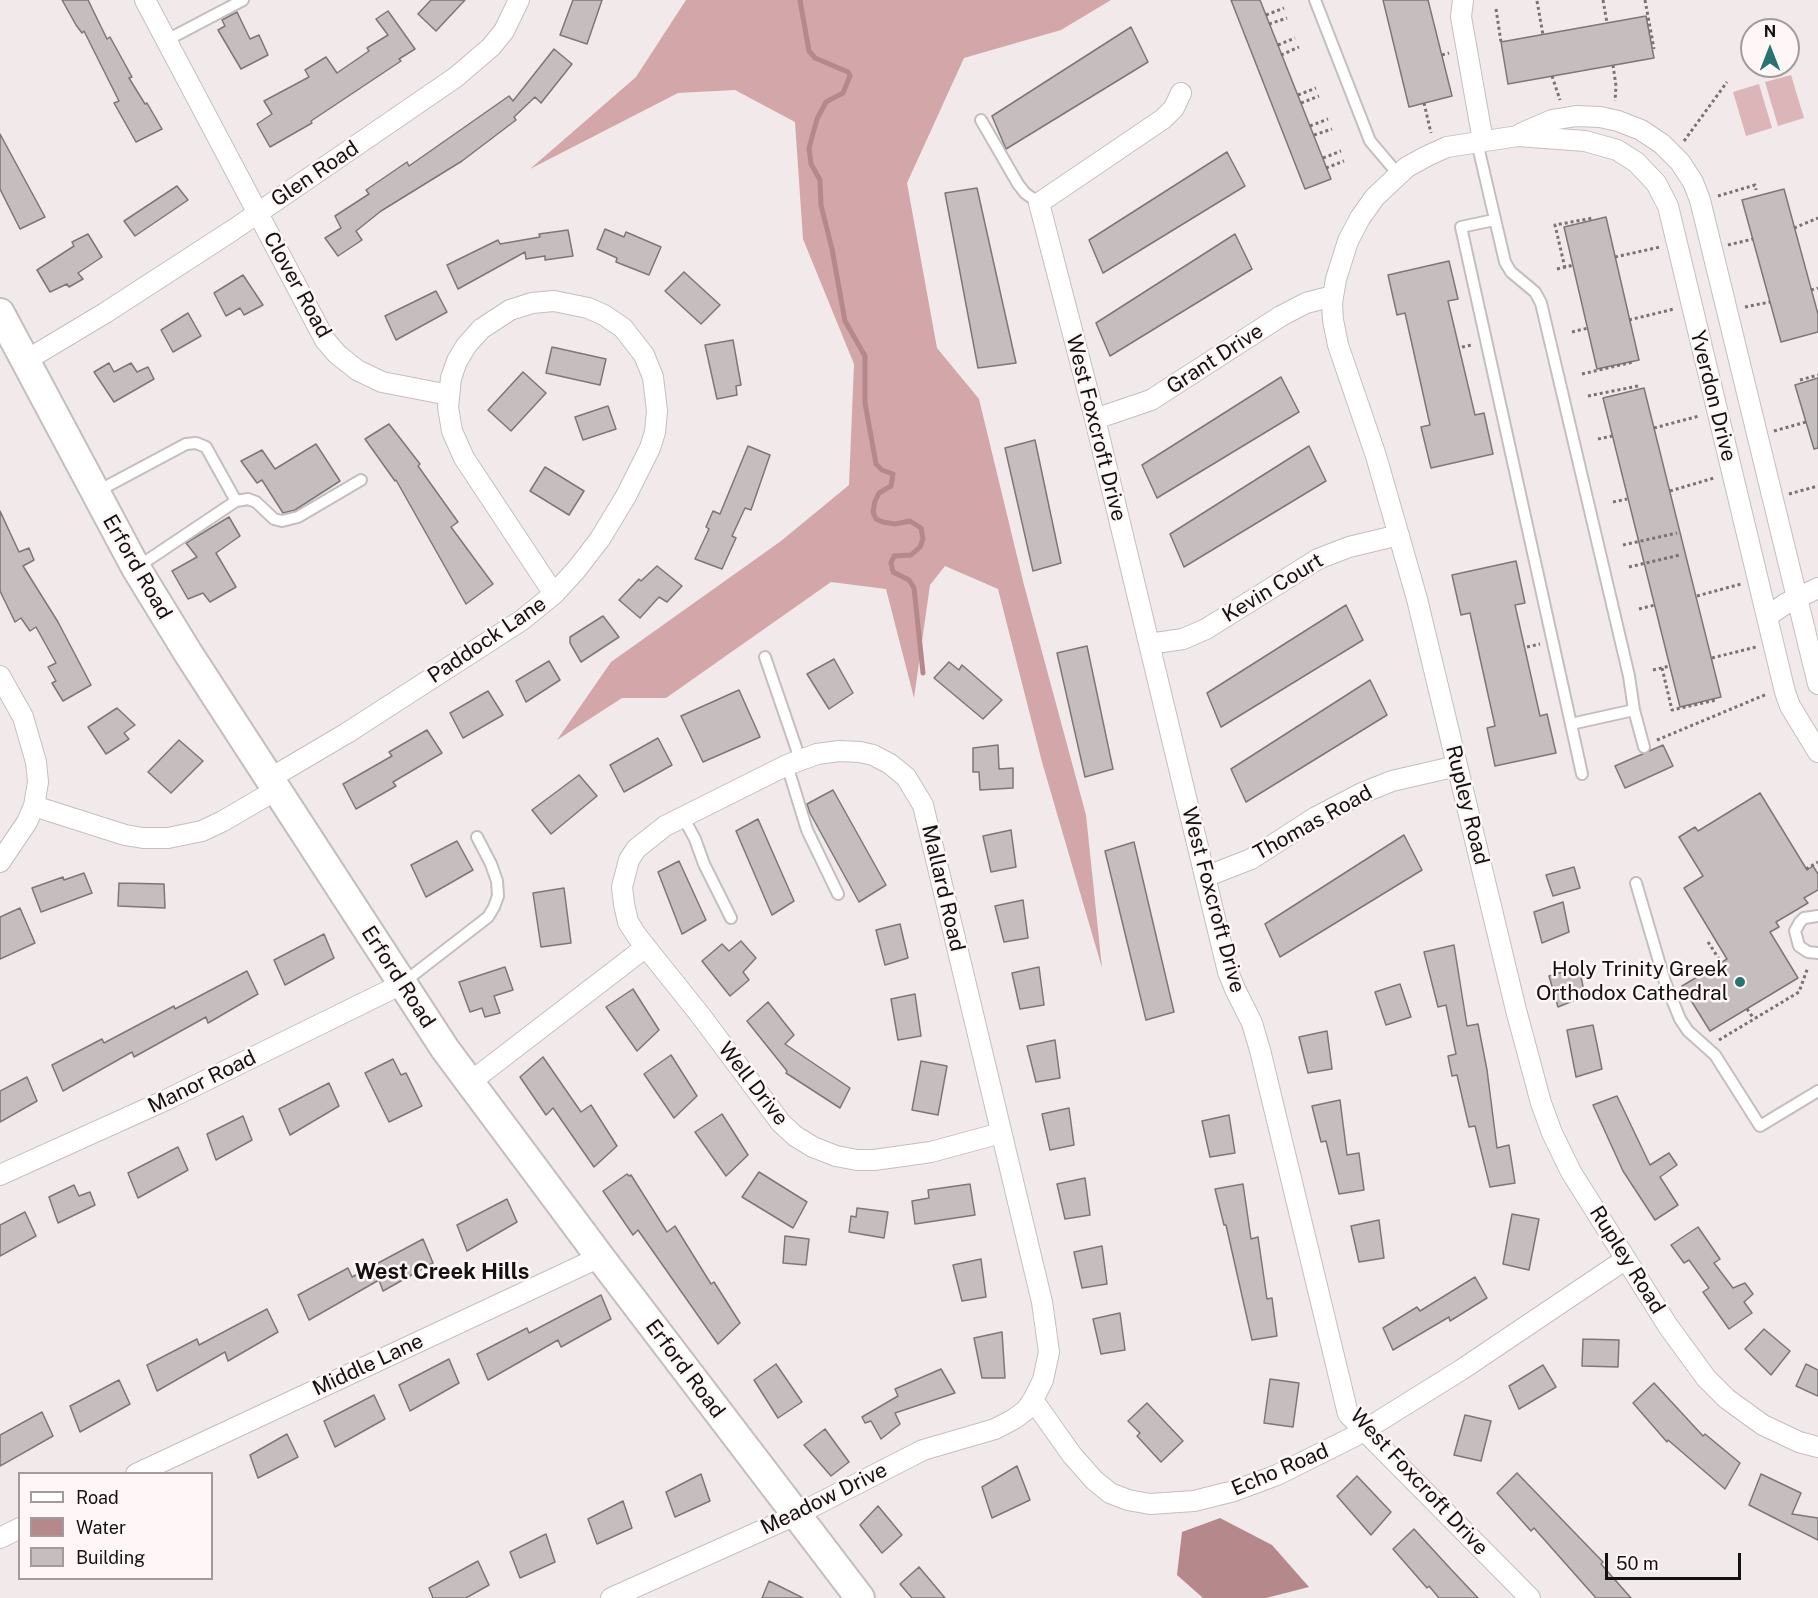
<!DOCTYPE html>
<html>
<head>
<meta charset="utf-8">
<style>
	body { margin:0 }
	#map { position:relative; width:1818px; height:1598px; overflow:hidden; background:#f2e9ea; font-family:"Public Sans",sans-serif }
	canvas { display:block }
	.legend { position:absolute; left:18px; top:1472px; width:195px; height:108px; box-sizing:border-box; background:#fff7f7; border:2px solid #a19b9b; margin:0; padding:8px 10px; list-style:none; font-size:18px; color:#131111 }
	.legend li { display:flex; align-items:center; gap:12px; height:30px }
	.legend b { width:30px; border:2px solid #a19b9b }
	.north { position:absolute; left:1740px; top:18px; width:60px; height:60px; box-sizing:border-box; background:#fff7f7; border:2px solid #a19b9b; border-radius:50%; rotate:0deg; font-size:16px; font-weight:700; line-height:24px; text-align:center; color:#131111 }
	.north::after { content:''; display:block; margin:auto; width:21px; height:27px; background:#297372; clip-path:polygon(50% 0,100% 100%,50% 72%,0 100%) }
	.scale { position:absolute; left:1605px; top:1553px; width:136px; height:27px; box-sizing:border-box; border:3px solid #131111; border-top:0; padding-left:8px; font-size:18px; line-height:21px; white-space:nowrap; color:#131111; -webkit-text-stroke:4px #fff7f7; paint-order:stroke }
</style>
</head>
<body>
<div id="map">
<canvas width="1818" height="1598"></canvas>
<ul class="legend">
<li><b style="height:8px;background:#fff"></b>Road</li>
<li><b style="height:16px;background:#b5898c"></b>Water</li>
<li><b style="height:16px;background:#c6bebe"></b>Building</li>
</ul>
<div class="north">N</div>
<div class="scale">50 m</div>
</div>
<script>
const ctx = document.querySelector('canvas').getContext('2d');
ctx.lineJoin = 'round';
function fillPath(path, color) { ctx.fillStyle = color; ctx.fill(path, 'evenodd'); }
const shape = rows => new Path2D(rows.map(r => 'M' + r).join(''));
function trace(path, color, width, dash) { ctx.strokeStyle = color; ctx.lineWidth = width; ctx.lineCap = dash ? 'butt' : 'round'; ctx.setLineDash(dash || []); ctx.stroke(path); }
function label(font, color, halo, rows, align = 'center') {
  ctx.font = font + ' "Public Sans",sans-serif'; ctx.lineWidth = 5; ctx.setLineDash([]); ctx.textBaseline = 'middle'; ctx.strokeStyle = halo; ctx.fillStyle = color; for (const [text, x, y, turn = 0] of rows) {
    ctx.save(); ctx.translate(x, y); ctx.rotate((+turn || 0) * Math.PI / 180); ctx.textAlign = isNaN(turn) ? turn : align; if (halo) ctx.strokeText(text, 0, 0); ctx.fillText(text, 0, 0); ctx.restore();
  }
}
const green = shape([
	[1791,75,1804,118,1778,126,1765,82],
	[1759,84,1772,128,1746,136,1733,92]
]);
const forest = shape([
	[686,0,1111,0,1061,30,964,58,907,183,937,348,979,399,1024,585,1086,815,1102,968,1042,762,998,589,945,566,930,585,914,698,886,589,831,582,666,698,622,698,557,740,611,662,781,541,849,485,854,364,803,239,795,122,735,90,678,93,530,169,636,77]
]);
const water = shape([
	[1220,1518,1272,1545,1309,1587,1266,1598,1203,1598,1177,1575,1182,1532]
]);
const stream = shape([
	[800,0,809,51,815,58,848,72,850,76,843,93,826,102,817,119,809,148,811,164,820,180,821,205,832,249,845,321,865,356,865,403,876,464,882,470,893,474,891,486,879,493,875,501,873,512,876,519,883,522,895,524,910,521,921,528,923,539,920,547,911,555,894,556,891,563,893,572,909,580,914,588,923,673]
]);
const building = shape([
	[62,0,88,0,107,39,110,37,132,77,129,78,145,104,147,103,162,129,136,142,114,103,119,101,84,31,82,33,76,25,62,0],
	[431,0,465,0,436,31,418,14,431,0],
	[573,0,602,0,587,44,560,35,573,0],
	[1231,0,1260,0,1331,179,1305,189,1231,0],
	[1383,0,1428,0,1452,96,1409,107,1383,0],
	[388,11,415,49,399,59,401,61,311,121,312,123,270,147,257,124,272,114,264,101,309,77,305,70,326,57,337,73,369,51,367,48,388,35,376,19,388,11],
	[237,12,250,39,259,35,268,55,241,69,218,30,225,26,222,20,237,12],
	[1646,16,1654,58,1508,84,1501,42,1646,16],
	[1131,27,1148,62,1006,149,992,116,1131,27],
	[554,49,572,64,541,103,535,97,514,117,516,120,462,161,381,211,356,231,362,240,338,256,325,238,341,228,335,216,369,194,366,190,407,162,409,166,509,96,513,101,554,49],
	[0,134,45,217,20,229,0,189,0,134],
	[1227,152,1245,186,1103,273,1089,240,1227,152],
	[177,186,188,200,135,236,124,221,177,186],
	[977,188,1016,363,978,368,945,193,977,188],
	[1784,189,1818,314,1818,332,1781,342,1742,200,1784,189],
	[1606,217,1639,360,1597,369,1564,227,1606,217],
	[605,229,624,237,626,232,661,247,649,275,616,262,617,258,597,249,605,229],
	[568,230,573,256,545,260,545,256,526,259,525,252,458,289,447,265,498,240,500,244,540,237,539,234,568,230],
	[88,234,102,257,78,273,83,279,69,287,67,284,50,292,37,270,74,246,72,242,88,234],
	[1235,234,1252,269,1110,356,1096,323,1235,234],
	[1449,261,1458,299,1448,301,1475,415,1484,413,1493,454,1431,468,1421,427,1430,425,1405,313,1397,315,1388,275,1449,261],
	[684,272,720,305,701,324,665,291,684,272],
	[243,275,263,305,244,315,240,308,226,316,214,293,243,275],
	[436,291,447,312,396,340,385,316,436,291],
	[188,313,201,336,173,352,161,330,188,313],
	[733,340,741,385,736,386,737,395,717,399,705,345,733,340],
	[552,347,606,359,600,385,546,373,552,347],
	[109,363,114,372,131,363,137,372,148,367,154,379,114,402,94,372,109,363],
	[523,372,546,393,511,431,488,410,523,372],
	[1281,377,1299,412,1157,498,1142,465,1281,377],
	[1818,378,1818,448,1814,449,1795,385,1818,378],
	[1644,388,1721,697,1680,707,1603,398,1644,388],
	[608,406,616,429,583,440,575,417,608,406],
	[389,424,420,464,418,466,458,522,451,527,493,584,466,604,396,480,395,481,365,439,389,424],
	[1035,440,1061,563,1033,571,1005,448,1035,440],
	[316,444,340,481,295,510,283,513,262,480,257,483,241,461,262,450,275,469,316,444],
	[748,446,770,455,751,510,745,508,732,536,736,538,722,569,695,559,709,529,706,527,713,511,720,514,748,446],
	[1309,446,1326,481,1184,567,1170,534,1309,446],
	[545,467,584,491,569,515,530,491,545,467],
	[0,511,19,552,29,548,34,560,23,566,58,622,91,685,63,701,52,683,56,681,48,667,56,663,36,627,30,631,21,618,15,622,0,591,0,511],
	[229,517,240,536,216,553,236,587,210,602,203,593,188,599,172,571,197,557,186,543,229,517],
	[1516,561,1525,603,1515,605,1540,716,1547,714,1556,753,1495,766,1487,728,1495,726,1470,613,1461,615,1452,575,1516,561],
	[657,566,682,586,667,602,659,597,640,618,619,600,639,579,641,581,657,566],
	[1346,605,1363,640,1221,727,1207,693,1346,605],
	[603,616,619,637,581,662,570,643,570,637,603,616],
	[1087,646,1113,769,1085,777,1057,653,1087,646],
	[834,659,853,693,829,709,807,674,834,659],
	[549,661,560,680,526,702,516,681,549,661],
	[949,662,959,670,962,665,1002,700,983,719,934,678,949,662],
	[1370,680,1387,715,1246,802,1231,769,1370,680],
	[739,690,760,737,703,762,681,716,739,690],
	[488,691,503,715,463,738,450,713,488,691],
	[117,708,135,725,124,733,129,739,106,754,88,727,117,708],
	[427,730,442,753,393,782,396,786,356,809,343,784,392,756,389,752,427,730],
	[658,738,672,765,624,792,610,765,658,738],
	[179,740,203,761,171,793,148,772,179,740],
	[998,745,999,769,1013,768,1013,788,980,790,979,772,973,772,973,748,998,745],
	[1663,745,1673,766,1625,788,1615,766,1663,745],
	[579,775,597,796,551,834,532,810,579,775],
	[833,790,886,885,859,902,810,813,807,804,833,790],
	[1760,793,1807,870,1813,866,1818,874,1818,890,1804,898,1808,903,1776,922,1779,927,1770,932,1798,978,1710,1031,1682,986,1727,959,1684,888,1703,876,1679,837,1695,827,1698,831,1760,793],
	[758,819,794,901,772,915,736,831,758,819],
	[1011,830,1016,867,991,872,983,836,1011,830],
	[1404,835,1422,870,1280,957,1265,924,1404,835],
	[457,841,473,870,426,897,411,865,457,841],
	[1134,842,1174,1012,1146,1020,1105,851,1134,842],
	[679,861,706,920,682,934,658,872,679,861],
	[1574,867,1580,888,1553,896,1546,875,1574,867],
	[84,873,92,893,41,912,32,888,63,877,64,880,84,873],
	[119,883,164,884,165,908,118,906,119,883],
	[564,888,571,943,541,947,533,893,564,888],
	[1023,900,1028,938,1004,942,995,906,1023,900],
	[1563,902,1569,932,1542,943,1534,912,1563,902],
	[20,908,35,943,0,959,0,917,20,908],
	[900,924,908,958,885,965,876,930,900,924],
	[324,934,334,958,285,985,274,960,324,934],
	[741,941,756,958,743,972,749,980,730,996,702,961,722,944,729,951,741,941],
	[1454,945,1467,1026,1478,1024,1487,1070,1497,1148,1509,1145,1515,1183,1490,1187,1475,1126,1469,1127,1457,1075,1452,1076,1448,1056,1456,1054,1446,1005,1438,1007,1424,952,1454,945],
	[505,967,513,990,494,996,500,1013,485,1017,482,1008,470,1012,459,982,505,967],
	[1039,967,1044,1005,1020,1009,1012,973,1039,967],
	[1579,967,1585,996,1558,1007,1549,976,1579,967],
	[247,971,258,994,208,1023,206,1017,134,1057,132,1052,63,1091,52,1065,102,1039,104,1043,174,1006,175,1009,247,971],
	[1400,984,1411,1017,1386,1025,1375,992,1400,984],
	[633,989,659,1030,637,1051,606,1007,633,989],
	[915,994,921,1036,898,1040,891,999,915,994],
	[768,1002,794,1035,785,1044,850,1088,840,1108,786,1073,787,1071,747,1021,768,1002],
	[1593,1025,1602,1069,1576,1077,1567,1030,1593,1025],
	[1327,1031,1332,1069,1308,1073,1299,1037,1327,1031],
	[1055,1040,1060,1078,1036,1082,1027,1046,1055,1040],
	[671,1055,697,1096,674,1118,644,1074,671,1055],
	[543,1057,581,1112,591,1105,617,1146,594,1167,553,1108,546,1115,520,1077,543,1057],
	[393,1059,401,1075,406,1073,422,1106,389,1122,365,1073,393,1059],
	[921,1061,947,1066,938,1115,912,1110,921,1061],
	[27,1077,37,1101,0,1122,0,1091,27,1077],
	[329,1083,339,1106,290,1135,279,1109,329,1083],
	[1617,1096,1650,1165,1669,1153,1677,1165,1660,1177,1678,1205,1655,1220,1623,1171,1593,1105,1617,1096],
	[1340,1100,1347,1155,1359,1153,1364,1190,1339,1194,1326,1141,1321,1142,1312,1106,1340,1100],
	[1069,1108,1074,1145,1050,1150,1042,1114,1069,1108],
	[722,1114,748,1155,726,1176,695,1132,722,1114],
	[1229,1115,1235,1153,1210,1157,1202,1121,1229,1115],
	[243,1116,252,1140,216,1160,207,1134,243,1116],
	[178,1147,188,1170,138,1198,128,1173,178,1147],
	[759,1172,807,1202,793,1228,742,1197,759,1172],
	[627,1174,629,1176,631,1175,667,1232,675,1226,711,1284,714,1282,740,1323,718,1344,638,1230,633,1235,603,1191,627,1174],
	[1085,1178,1090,1215,1065,1219,1057,1184,1085,1178],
	[970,1184,975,1215,915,1224,912,1201,929,1198,928,1190,970,1184],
	[1243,1184,1251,1239,1258,1237,1267,1299,1272,1298,1277,1336,1252,1340,1226,1225,1224,1225,1215,1189,1243,1184],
	[74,1185,79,1196,90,1192,95,1205,58,1223,49,1197,74,1185],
	[507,1199,517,1222,467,1251,457,1225,507,1199],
	[857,1208,888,1212,884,1238,849,1232,851,1216,856,1217,857,1208],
	[25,1212,36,1236,0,1256,0,1225,25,1212],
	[1512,1214,1539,1219,1529,1270,1503,1264,1512,1214],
	[1379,1220,1384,1258,1359,1262,1351,1226,1379,1220],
	[1698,1227,1720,1259,1714,1263,1733,1288,1745,1283,1753,1294,1744,1302,1752,1313,1729,1329,1703,1292,1709,1288,1689,1260,1684,1263,1671,1245,1698,1227],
	[785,1236,809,1239,806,1265,783,1263,785,1236],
	[423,1239,433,1263,383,1291,379,1280,309,1320,298,1295,348,1268,352,1277,423,1239],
	[1102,1246,1107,1284,1082,1288,1074,1252,1102,1246],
	[981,1259,986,1297,962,1301,953,1265,981,1259],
	[1475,1277,1487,1298,1450,1321,1449,1317,1393,1350,1383,1328,1417,1307,1420,1311,1475,1277],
	[601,1295,611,1319,561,1347,558,1340,488,1380,477,1354,527,1328,529,1333,601,1295],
	[267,1309,278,1332,228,1361,225,1352,157,1391,147,1365,197,1339,199,1345,267,1309],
	[1120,1313,1125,1350,1101,1354,1093,1319,1120,1313],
	[1764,1329,1790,1351,1771,1375,1745,1349,1764,1329],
	[1002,1332,1005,1378,982,1378,974,1338,1002,1332],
	[1583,1339,1619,1340,1618,1367,1582,1366,1583,1339],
	[449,1359,459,1383,410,1411,399,1385,449,1359],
	[776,1364,802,1402,778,1418,754,1380,776,1364],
	[1806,1364,1818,1370,1818,1396,1796,1386,1806,1364],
	[1543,1365,1556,1387,1519,1409,1509,1386,1543,1365],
	[941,1369,955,1393,895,1413,900,1424,881,1439,871,1421,865,1423,862,1417,898,1396,895,1389,941,1369],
	[1270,1379,1299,1383,1293,1427,1264,1423,1270,1379],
	[119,1380,130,1404,80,1432,70,1406,119,1380],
	[1654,1383,1703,1436,1705,1434,1740,1463,1725,1489,1668,1440,1667,1442,1633,1403,1654,1383],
	[374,1395,385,1419,335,1447,324,1421,374,1395],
	[1147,1403,1183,1441,1161,1462,1137,1436,1140,1433,1128,1421,1147,1403],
	[42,1412,53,1436,0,1466,0,1435,42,1412],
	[1465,1415,1491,1421,1481,1461,1454,1455,1465,1415],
	[825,1429,849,1462,831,1476,804,1445,825,1429],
	[287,1434,298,1457,258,1478,250,1455,287,1434],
	[1017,1466,1030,1500,992,1518,982,1487,1017,1466],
	[1517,1473,1603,1562,1601,1564,1631,1598,1596,1598,1534,1528,1531,1531,1497,1493,1517,1473],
	[701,1474,710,1501,675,1517,666,1492,701,1474],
	[1761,1474,1801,1493,1792,1514,1818,1518,1818,1540,1749,1505,1761,1474],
	[1357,1476,1391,1512,1371,1535,1337,1496,1357,1476],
	[623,1501,632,1528,597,1544,588,1519,623,1501],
	[878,1506,902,1535,882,1553,860,1525,878,1506],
	[1414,1529,1447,1565,1478,1598,1439,1598,1429,1586,1427,1588,1393,1549,1414,1529],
	[546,1534,555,1562,520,1578,510,1552,546,1534],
	[478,1561,489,1585,466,1598,433,1598,429,1588,478,1561],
	[919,1567,945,1598,912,1598,900,1584,919,1567],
	[769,1581,803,1598,762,1598,769,1581]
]);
const path = shape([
	[1603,0,1607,23],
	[1645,0,1654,49],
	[1537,1,1543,35],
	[1496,9,1501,42],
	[1266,15,1284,8],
	[1269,24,1287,18],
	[1278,45,1295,38],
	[1281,55,1299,47],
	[1442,55,1449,53],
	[1613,65,1616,86,1615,101],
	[1552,76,1560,100],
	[1298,95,1316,88],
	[1301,103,1319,96],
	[1424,103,1431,133],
	[1310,126,1328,119],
	[1314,135,1332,129],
	[1684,141,1727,82],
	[1323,158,1341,151],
	[1326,168,1344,161],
	[1718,196,1755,185,1756,190],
	[1794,228,1818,218],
	[1728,245,1753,239],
	[1615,257,1660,247],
	[1565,268,1555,225,1593,218],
	[1557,269,1574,265],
	[1811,290,1818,288],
	[1745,307,1770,302],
	[1629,320,1674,309],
	[1572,332,1588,328],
	[1462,347,1472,345],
	[1582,374,1633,362],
	[1800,380,1818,375],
	[1588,396,1638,386],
	[1654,428,1699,416],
	[1774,431,1806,422],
	[1598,439,1612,436],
	[1670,491,1714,478],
	[1789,494,1818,486],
	[1613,502,1627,499],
	[1623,545,1677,533],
	[1629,567,1680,555],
	[1697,596,1741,584],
	[1639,609,1655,605],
	[1527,647,1540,644],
	[1712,658,1756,647],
	[1662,668,1672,710,1716,700],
	[1653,670,1670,666],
	[1657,740,1767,694],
	[1806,869,1818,862],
	[1708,942,1721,962],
	[1747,1009,1754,1019],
	[1719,1040,1799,992,1808,967]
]);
const lane = shape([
	[1315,0,1370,141,1398,174],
	[167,40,243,0],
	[981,120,1018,184,1025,193,1039,203],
	[1477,142,1505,262,1511,272,1535,292,1541,303,1629,676,1634,710,1644,747],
	[1494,220,1461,227,1582,774],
	[98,491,186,444,196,443,206,447,236,501],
	[136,568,236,501,248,499,256,502,274,519,282,521,298,517,361,480],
	[765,657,800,759],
	[1571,724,1634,710],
	[787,765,807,830,838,894],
	[683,817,695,839,704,864,731,918],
	[1636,883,1665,982,1680,1019,1688,1031,1715,1055,1760,1126,1818,1091],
	[1818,916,1804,918,1800,922,1795,931,1799,946,1808,952,1818,953],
	[404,982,488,917,494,907,498,896,497,881,491,864,477,837]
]);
const street = shape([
	[145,0,325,340,337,354,357,370,382,382,449,395],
	[1463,0,1461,17,1483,141],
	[1181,93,1174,108,1163,119,1039,203,1095,419,1228,972,1235,989,1252,1023,1260,1050,1348,1414,1530,1598],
	[1520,134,1552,120,1576,116,1600,117,1618,121,1641,130,1662,144,1680,162,1693,182,1700,200,1818,684],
	[25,361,105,313,233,230,456,77,491,47,504,31,519,0],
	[1095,419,1151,400,1281,316,1306,303,1333,296],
	[1767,617,1785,604,1818,588],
	[1149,644,1183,639,1206,629,1318,559,1349,547,1399,535],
	[0,676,23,717,36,762,38,782,34,806,27,822,0,862],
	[1818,752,1790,706,1785,692,1668,206,1656,183,1636,162,1617,150,1585,141,1518,136,1447,147,1427,156,1407,167,1375,197,1360,218,1348,241,1336,279,1332,303,1333,320,1338,345,1376,456,1417,599,1516,1010,1541,1103,1552,1133,1571,1172,1668,1326,1706,1378,1727,1399,1763,1425,1799,1442,1818,1447],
	[269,779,347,733,522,620,554,594,576,570,600,539,626,496,650,448,655,432,657,411,653,377,644,355,623,328,604,315,588,308,554,301,532,303,510,310,481,329,466,346,457,361,451,378,448,407,452,431,464,458,554,594],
	[34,806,125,835,143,838,168,838,202,831,223,821,276,790],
	[1205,877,1251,859,1316,817,1362,793,1392,781,1457,766],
	[469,1083,646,947],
	[0,1175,166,1100,402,984],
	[1033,1400,1072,1455,1094,1480,1110,1493,1128,1500,1150,1504,1194,1501,1234,1491,1277,1475,1355,1436,1461,1370,1626,1259],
	[136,1474,600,1257],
	[0,1538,20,1528],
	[611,1598,796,1515,923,1450,995,1429,1014,1419,1026,1410,1033,1400,1043,1380,1049,1352,1042,1302,923,805,906,777,890,764,873,755,860,752,839,751,817,754,787,765,665,826,636,849,629,860,622,887,624,904,628,922,637,936,701,1016,781,1123,795,1136,813,1147,836,1156,857,1160,874,1160,931,1152,1001,1133]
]);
const secondary = shape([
	[0,313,136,568,188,653,445,1049,600,1257,860,1598]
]);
const markers = [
	[1740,982,6,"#297372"]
];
const streetNames = [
	["Glen Road",315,174,-34],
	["Clover Road",297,285,61],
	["Grant Drive",1215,359,-33],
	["Yverdon Drive",1713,396,76],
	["West Foxcroft Drive",1096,428,76],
	["Erford Road",137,567,60],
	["Kevin Court",1273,588,-31],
	["Paddock Lane",487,640,-34],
	["Rupley Road",1467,805,76],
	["Thomas Road",1313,823,-29],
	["Mallard Road",943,888,77],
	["West Foxcroft Drive",1213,900,75],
	["Erford Road",398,977,57],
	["Manor Road",202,1082,-26],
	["Well Drive",753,1084,52],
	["Rupley Road",1627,1260,58],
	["Middle Lane",368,1365,-25],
	["Erford Road",685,1369,53],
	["Echo Road",1280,1470,-23],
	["West Foxcroft Drive",1419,1482,47],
	["Meadow Drive",824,1499,-26]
];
const poiNames = [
	["Holy Trinity Greek",1728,970],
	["Orthodox Cathedral",1728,994]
];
const neighbourhoodNames = [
	["West Creek Hills",442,1272]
];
fillPath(green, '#dcb5b8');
fillPath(forest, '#d3a6a9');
fillPath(water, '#b5898c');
trace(stream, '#b5898c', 5);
fillPath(building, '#c6bebe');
trace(building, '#7e7777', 1.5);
trace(lane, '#c6bebe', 14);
trace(street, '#c6bebe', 22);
trace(secondary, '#c6bebe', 32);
trace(path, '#787373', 3, [3, 3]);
trace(lane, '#fff', 10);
trace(street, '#fff', 20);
trace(secondary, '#fff', 28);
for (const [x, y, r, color] of markers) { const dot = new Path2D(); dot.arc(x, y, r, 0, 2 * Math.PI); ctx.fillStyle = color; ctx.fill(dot); trace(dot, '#fff7f7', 2); }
label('21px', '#131111', '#fff7f7', streetNames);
label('21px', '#131111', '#fff7f7', poiNames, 'right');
label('bold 22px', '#131111', '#fff7f7', neighbourhoodNames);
</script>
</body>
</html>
